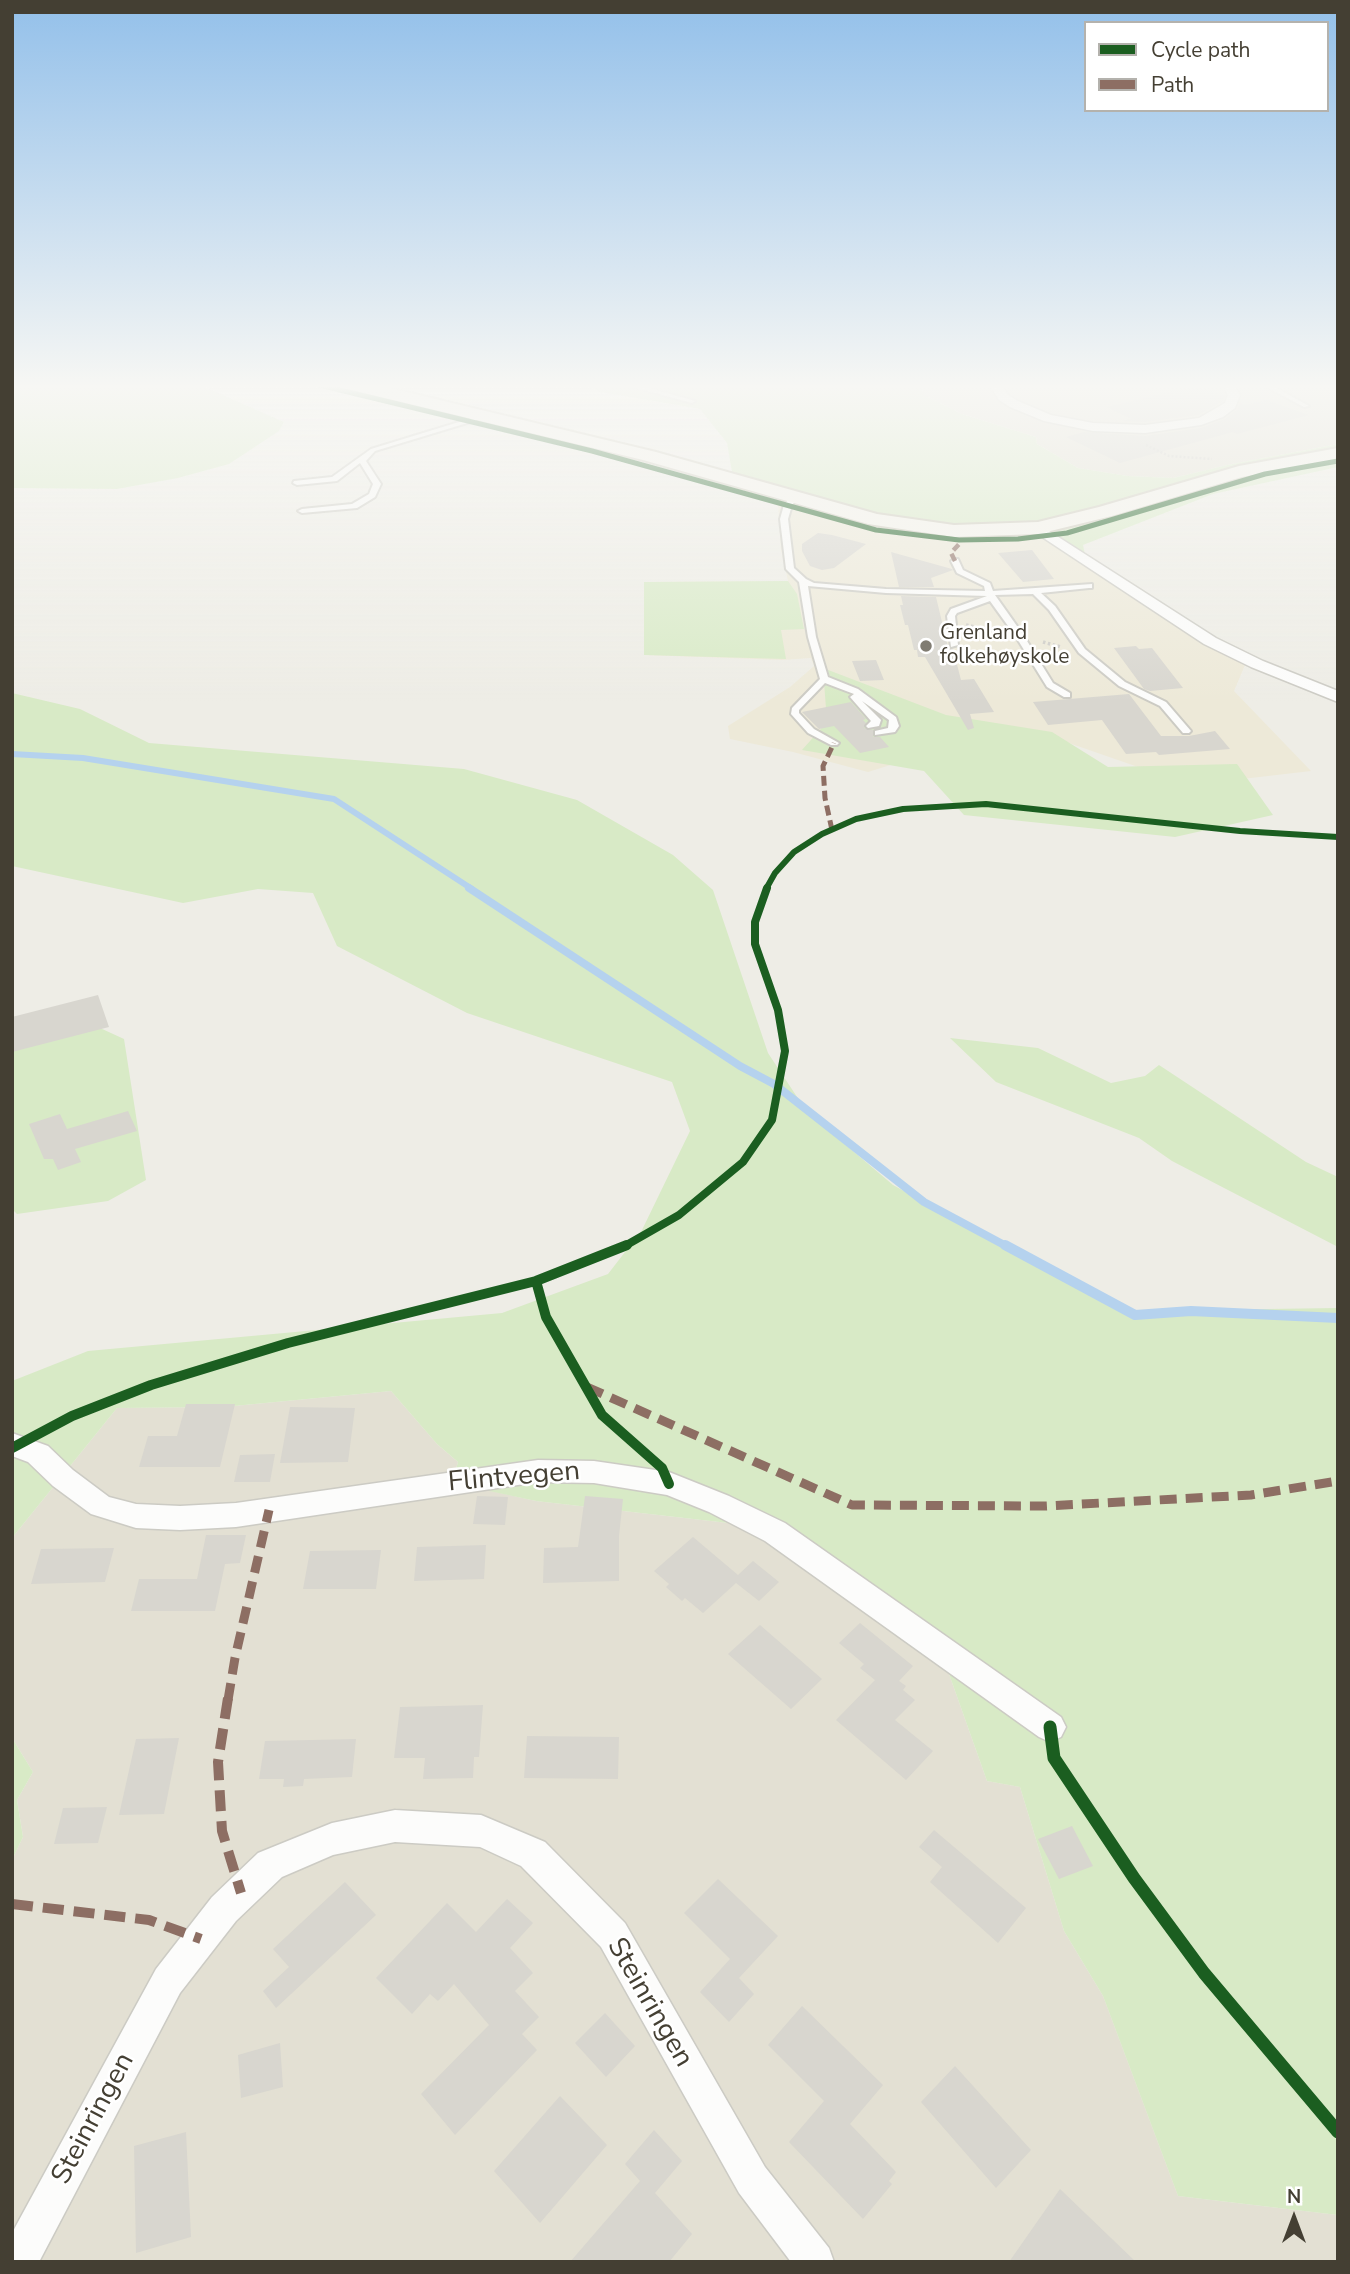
<!DOCTYPE html>
<html>
<head>
<meta charset="utf-8">
<style>
	body { margin:0 }
	#map { position:relative; width:1350px; height:2274px; overflow:hidden; background:#eeede6; font-family:"Nunito Sans",sans-serif }
	canvas { display:block }
	.frame { position:absolute; inset:0; border:14px solid #443f33; pointer-events:none }
	.legend { position:absolute; left:1084px; top:21px; width:245px; height:91px; box-sizing:border-box; background:#fff; border:2px solid #b4b2ad; margin:0; padding:9px 12px; list-style:none; font-size:21px; color:#443f33 }
	.legend li { display:flex; align-items:center; gap:14px; height:35px }
	.legend b { width:35px; border:2px solid #b4b2ad }
	.north { position:absolute; left:1259px; top:2183px; width:70px; height:70px; -webkit-text-stroke:5px #fff; paint-order:stroke; rotate:0deg; font-size:19px; font-weight:700; line-height:28px; text-align:center; color:#443f33 }
	.north::after { content:''; display:block; margin:auto; width:24px; height:32px; background:#443f33; clip-path:polygon(50% 0,100% 100%,50% 72%,0 100%) }
</style>
</head>
<body>
<div id="map">
<canvas width="1350" height="2274"></canvas>
<div class="frame"></div>
<ul class="legend">
<li><b style="height:9px;background:#1b5e20"></b>Cycle path</li>
<li><b style="height:9px;background:#8d6e63"></b>Path</li>
</ul>
<div class="north">N</div>
</div>
<script>
const ctx = document.querySelector('canvas').getContext('2d');
ctx.lineJoin = 'round';
function fillPath(path, color) { ctx.fillStyle = color; ctx.fill(path, 'evenodd'); }
const shape = rows => new Path2D(rows.map(r => 'M' + r).join(''));
function trace(path, color, width, dash) { ctx.strokeStyle = color; ctx.lineWidth = width; ctx.lineCap = dash ? 'butt' : 'round'; ctx.setLineDash(dash || []); ctx.stroke(path); }
function label(font, color, halo, rows, align = 'center') {
  ctx.font = font + ' "Nunito Sans",sans-serif'; ctx.lineWidth = 5; ctx.setLineDash([]); ctx.textBaseline = 'middle'; ctx.strokeStyle = halo; ctx.fillStyle = color; for (const [text, x, y, turn = 0] of rows) {
    ctx.save(); ctx.translate(x, y); ctx.rotate((+turn || 0) * Math.PI / 180); ctx.textAlign = isNaN(turn) ? turn : align; if (halo) ctx.strokeText(text, 0, 0); ctx.fillText(text, 0, 0); ctx.restore();
  }
}
const residential = shape([
	[920,384,1338,384,1338,444,1227,465,1173,478,1128,476,1078,468,1037,444,1036,437,962,414,924,395],
	[391,1391,437,1444,458,1462,452,1482,536,1501,772,1528,949,1674,987,1781,1020,1787,1064,1931,1103,1996,1178,2196,1338,2215,1338,2262,12,2262,12,1860,23,1837,17,1800,33,1772,12,1738,12,1538,117,1408,223,1407]
]);
const education = shape([
	[778,505,896,535,982,542,1043,539,1053,543,1198,640,1245,665,1234,691,1311,771,1190,785,1040,733,967,741,868,772,793,752,730,739,728,726,790,687,814,666,811,658,782,660,644,655,644,582,788,581,781,550]
]);
const green = shape([
	[12,384,198,384,284,422,279,431,229,464,178,478,117,489,12,488],
	[582,384,920,384,924,395,962,414,1036,437,1037,444,1078,468,1128,476,1173,478,1227,465,1338,444,1338,467,1213,494,1083,545,1086,559,1042,526,978,531,890,522,733,478,727,443,700,409,601,392],
	[788,581,797,594,804,629,781,630,786,659,644,655,644,582],
	[823,668,946,715,1052,732,1108,767,1237,764,1273,815,1175,837,964,815,924,771,802,750,827,722],
	[12,693,80,709,149,743,464,769,577,800,673,855,713,890,768,1053,807,1112,893,1185,1123,1311,1338,1308,1338,2215,1178,2196,1103,1996,1064,1931,1020,1787,987,1781,949,1674,772,1528,536,1501,452,1483,458,1462,437,1444,391,1391,223,1407,117,1408,12,1538,12,1381,88,1351,502,1313,608,1274,642,1230,690,1131,672,1082,467,1013,337,946,313,893,258,889,183,903,12,866],
	[63,1011,124,1039,146,1180,108,1201,17,1214,12,1209,12,1017],
	[950,1038,1038,1048,1111,1083,1145,1076,1159,1065,1306,1162,1338,1177,1338,1247,1172,1161,1139,1138,996,1082],
	[12,1738,33,1772,17,1800,23,1837,12,1860]
]);
const streamFar2 = shape([
	[12,754,83,758,334,799,472,889]
]);
const streamFar1 = shape([
	[469,888,740,1066,774,1084,924,1202,1008,1247]
]);
const stream = shape([
	[1005,1245,1135,1315,1191,1311,1338,1318]
]);
const building = shape([
	[1199,385,1225,396,1223,401,1198,415,1145,422,1121,421,1131,419,1107,407],
	[1266,400,1309,415,1237,434,1233,432,1120,463,1066,437,1084,432,1145,436,1201,428,1225,419,1237,410,1240,403,1245,405],
	[818,533,832,535,866,544,834,568,822,570,810,566,802,551,802,544],
	[1032,550,1054,579,1023,582,998,553],
	[891,552,952,569,953,570,931,578,934,587,899,587],
	[901,596,936,597,948,647,953,649,961,680,974,679,994,712,970,714,974,728,968,730,925,657,918,657,917,650,914,650,908,625,905,625,900,605,903,605],
	[1136,646,1139,649,1152,648,1183,688,1150,691,1144,689,1114,648],
	[876,660,884,680,860,681,852,661],
	[1129,694,1161,736,1189,736,1215,731,1230,749,1159,755,1156,752,1126,754,1102,720,1048,725,1033,702],
	[851,702,866,719,863,720,866,723,864,728,873,730,873,737,880,737,889,747,860,753,834,726,819,729,802,712],
	[98,995,109,1027,12,1052,12,1017],
	[128,1111,137,1131,75,1149,81,1162,58,1170,53,1159,44,1159,29,1124,60,1114,67,1129],
	[186,1404,235,1404,220,1467,139,1467,148,1436,177,1436],
	[290,1407,355,1408,348,1462,280,1463],
	[275,1454,270,1482,234,1482,240,1455],
	[477,1496,508,1497,505,1525,473,1524],
	[585,1496,623,1499,619,1536,619,1581,543,1583,544,1548,578,1547],
	[206,1535,246,1535,240,1563,225,1564,215,1611,131,1611,139,1579,197,1579],
	[693,1537,738,1575,753,1561,779,1582,759,1601,736,1583,703,1613,685,1598,682,1601,666,1587,669,1584,654,1571],
	[486,1545,484,1579,414,1581,417,1547],
	[114,1548,105,1582,31,1584,41,1549],
	[381,1550,376,1589,303,1589,310,1551],
	[860,1623,913,1666,899,1681,906,1686,903,1690,915,1700,895,1720,933,1751,906,1780,836,1720,875,1680,860,1668,864,1664,839,1643],
	[760,1625,822,1679,791,1709,728,1654],
	[483,1705,479,1757,474,1757,473,1778,423,1779,425,1758,394,1758,400,1707],
	[527,1736,619,1737,618,1779,524,1778],
	[179,1738,164,1814,119,1815,136,1739],
	[356,1739,352,1777,304,1779,303,1786,283,1787,284,1779,259,1779,265,1741],
	[107,1807,98,1843,54,1844,63,1808],
	[1072,1826,1093,1866,1059,1879,1038,1839],
	[934,1830,1026,1908,998,1943,930,1882,942,1867,919,1847],
	[718,1879,778,1936,739,1978,754,1994,729,2022,700,1992,730,1959,684,1913],
	[345,1882,376,1915,276,2008,263,1991,289,1967,273,1949],
	[507,1899,533,1923,510,1948,533,1973,515,1991,539,2017,522,2034,537,2050,455,2135,421,2094,489,2025,454,1984,438,2001,430,1994,412,2014,376,1978,447,1903,476,1932],
	[802,2006,883,2085,850,2124,896,2172,889,2181,892,2184,863,2219,789,2142,824,2101,768,2045],
	[605,2013,635,2046,606,2077,575,2043],
	[280,2043,283,2087,241,2098,238,2055],
	[955,2066,1031,2150,996,2188,921,2102],
	[560,2096,607,2145,540,2223,494,2171],
	[654,2130,682,2161,655,2193,692,2234,669,2262,570,2262,640,2181,625,2164],
	[186,2132,191,2237,136,2253,134,2146],
	[1060,2189,1136,2262,1009,2262]
]);
const pathFar1 = shape([
	[1146,445,1169,456,1212,459]
]);
const path = shape([
	[966,625,998,632],
	[1043,642,1061,647]
]);
const lane = shape([
	[622,384,634,384,695,401,692,403,622,384],
	[1261,384,1269,384,1309,406,1304,407,1261,384],
	[485,414,488,416,487,417,375,451,366,461,381,484,375,497,357,508,302,513,298,511,302,509,352,504,369,494,373,484,360,463,337,481,297,485,293,483,294,481,332,477,371,449,485,414],
	[792,495,799,497,792,505,788,519,794,568,806,579,814,583,886,589,985,591,984,586,957,573,951,561,955,559,958,559,963,570,990,583,993,591,1092,584,1092,588,1089,588,1041,593,1055,606,1085,649,1125,682,1166,702,1191,731,1189,733,1183,733,1160,706,1119,686,1079,653,1049,610,1033,594,995,595,1024,636,1053,683,1070,693,1070,697,1064,697,1047,687,1016,637,990,601,957,613,955,616,958,645,951,647,947,616,951,609,987,596,886,593,808,586,816,637,828,677,858,689,896,717,899,726,895,732,875,735,875,731,888,728,889,720,862,701,881,720,879,726,868,728,866,726,871,721,850,697,854,694,825,683,799,710,799,713,814,729,839,743,837,745,831,745,808,733,791,714,792,708,820,679,808,637,799,582,786,569,780,519,784,505,792,495]
]);
const street = shape([
	[989,384,1001,384,1008,395,1018,401,1051,415,1093,423,1145,425,1199,418,1225,403,1228,395,1222,384,1234,384,1240,395,1235,408,1223,417,1201,425,1145,433,1093,431,1044,421,1010,407,999,400,989,384],
	[1038,524,1216,638,1263,661,1338,691,1338,702,1251,667,1204,644,1033,531,1033,525,1038,524],
	[12,1433,48,1446,73,1470,109,1497,136,1504,180,1506,236,1503,538,1460,594,1461,669,1472,729,1496,785,1523,1061,1717,1066,1727,1061,1737,1050,1742,1039,1737,765,1541,709,1512,667,1495,594,1483,538,1482,236,1527,180,1530,136,1528,91,1514,53,1486,28,1462,12,1456,12,1433],
	[395,1810,481,1815,545,1842,625,1923,765,2167,829,2248,834,2262,791,2262,739,2193,601,1947,521,1866,480,1847,395,1842,333,1855,282,1877,236,1921,180,1993,39,2262,12,2262,12,2233,156,1969,212,1897,258,1853,332,1823,395,1810]
]);
const secondary = shape([
	[341,384,373,384,656,452,877,514,954,525,1038,522,1099,507,1239,466,1338,448,1338,460,1242,477,1112,516,1038,534,954,537,868,524,643,460,344,388,341,384]
]);
const quietFar3 = shape([
	[955,561,951,553,960,543,959,540]
]);
const quietFar2 = shape([
	[832,830,825,798,823,766,834,743]
]);
const quietFar1 = shape([
	[587,1387,852,1505,1045,1506,1251,1495,1338,1481],
	[228,1700,235,1658,269,1510]
]);
const quiet = shape([
	[228,1698,218,1762,222,1831,241,1893],
	[12,1904,149,1920,201,1939]
]);
const cyclewayFar4 = shape([
	[315,384,592,451,876,530,959,540,1018,539,1067,533,1265,474,1338,461]
]);
const cyclewayFar3 = shape([
	[766,889,775,873,794,852,822,834,856,819,903,809,986,804,1240,831,1338,837]
]);
const cyclewayFar2 = shape([
	[623,1247,679,1215,743,1162,772,1120,785,1051,778,1010,755,944,755,922,767,888]
]);
const cyclewayFar1 = shape([
	[536,1281,546,1317,602,1415,662,1468,669,1484],
	[12,1448,72,1416,151,1385,288,1343,536,1281,627,1245]
]);
const cycleway = shape([
	[1050,1727,1054,1758,1134,1878,1204,1973,1338,2132]
]);
const markers = [
	[926,646,7,"#807c72"]
];
const farPoinames = [
	["Grenland",940,634],
	["folkehøyskole",940,658]
];
const nearStreetnames = [
	["Flintvegen",514,1478,-5],
	["Steinringen",649,2003,60],
	["Steinringen",94,2119,-62]
];
fillPath(residential, '#e3e0d3');
fillPath(education, '#ede9d8');
fillPath(green, '#d8eac6');
trace(streamFar2, '#b5d2ee', 6);
trace(streamFar1, '#b5d2ee', 8);
trace(stream, '#b5d2ee', 10);
fillPath(building, '#d8d6cf');
trace(lane, '#cccbc4', 4);
trace(street, '#cccbc4', 3);
trace(secondary, '#cecbbd', 4);
trace(pathFar1, '#cdcbc6', 2.5, [2, 2]);
trace(path, '#cdcbc6', 3.5, [2.5, 2.5]);
fillPath(lane, '#fcfcfb');
fillPath(street, '#fcfcfb');
fillPath(secondary, '#f6f4ed');
trace(quietFar3, '#8d6e63', 4.5, [8, 4.5]);
trace(quietFar2, '#8d6e63', 5, [10, 5]);
trace(quietFar1, '#8d6e63', 9, [17, 9]);
trace(quiet, '#8d6e63', 10, [21, 10]);
trace(cyclewayFar4, '#1b5e20', 5);
trace(cyclewayFar3, '#1b5e20', 6);
trace(cyclewayFar2, '#1b5e20', 8);
trace(cyclewayFar1, '#1b5e20', 10);
trace(cycleway, '#1b5e20', 13);
const sky = ctx.createLinearGradient(0, 0, 0, 703);
sky.addColorStop(0, '#93c0ea');
sky.addColorStop(0.55, '#f7f7f4');
sky.addColorStop(1, '#f7f7f400');
ctx.fillStyle = sky;
ctx.fillRect(0, 0, 1350, 703);
for (const [x, y, r, color] of markers) { const dot = new Path2D(); dot.arc(x, y, r, 0, 2 * Math.PI); ctx.fillStyle = color; ctx.fill(dot); trace(dot, '#fff', 2.5); }
label('21px', '#443f33', '#fff', farPoinames, 'left');
label('28px', '#443f33', '#fff', nearStreetnames);
</script>
</body>
</html>
